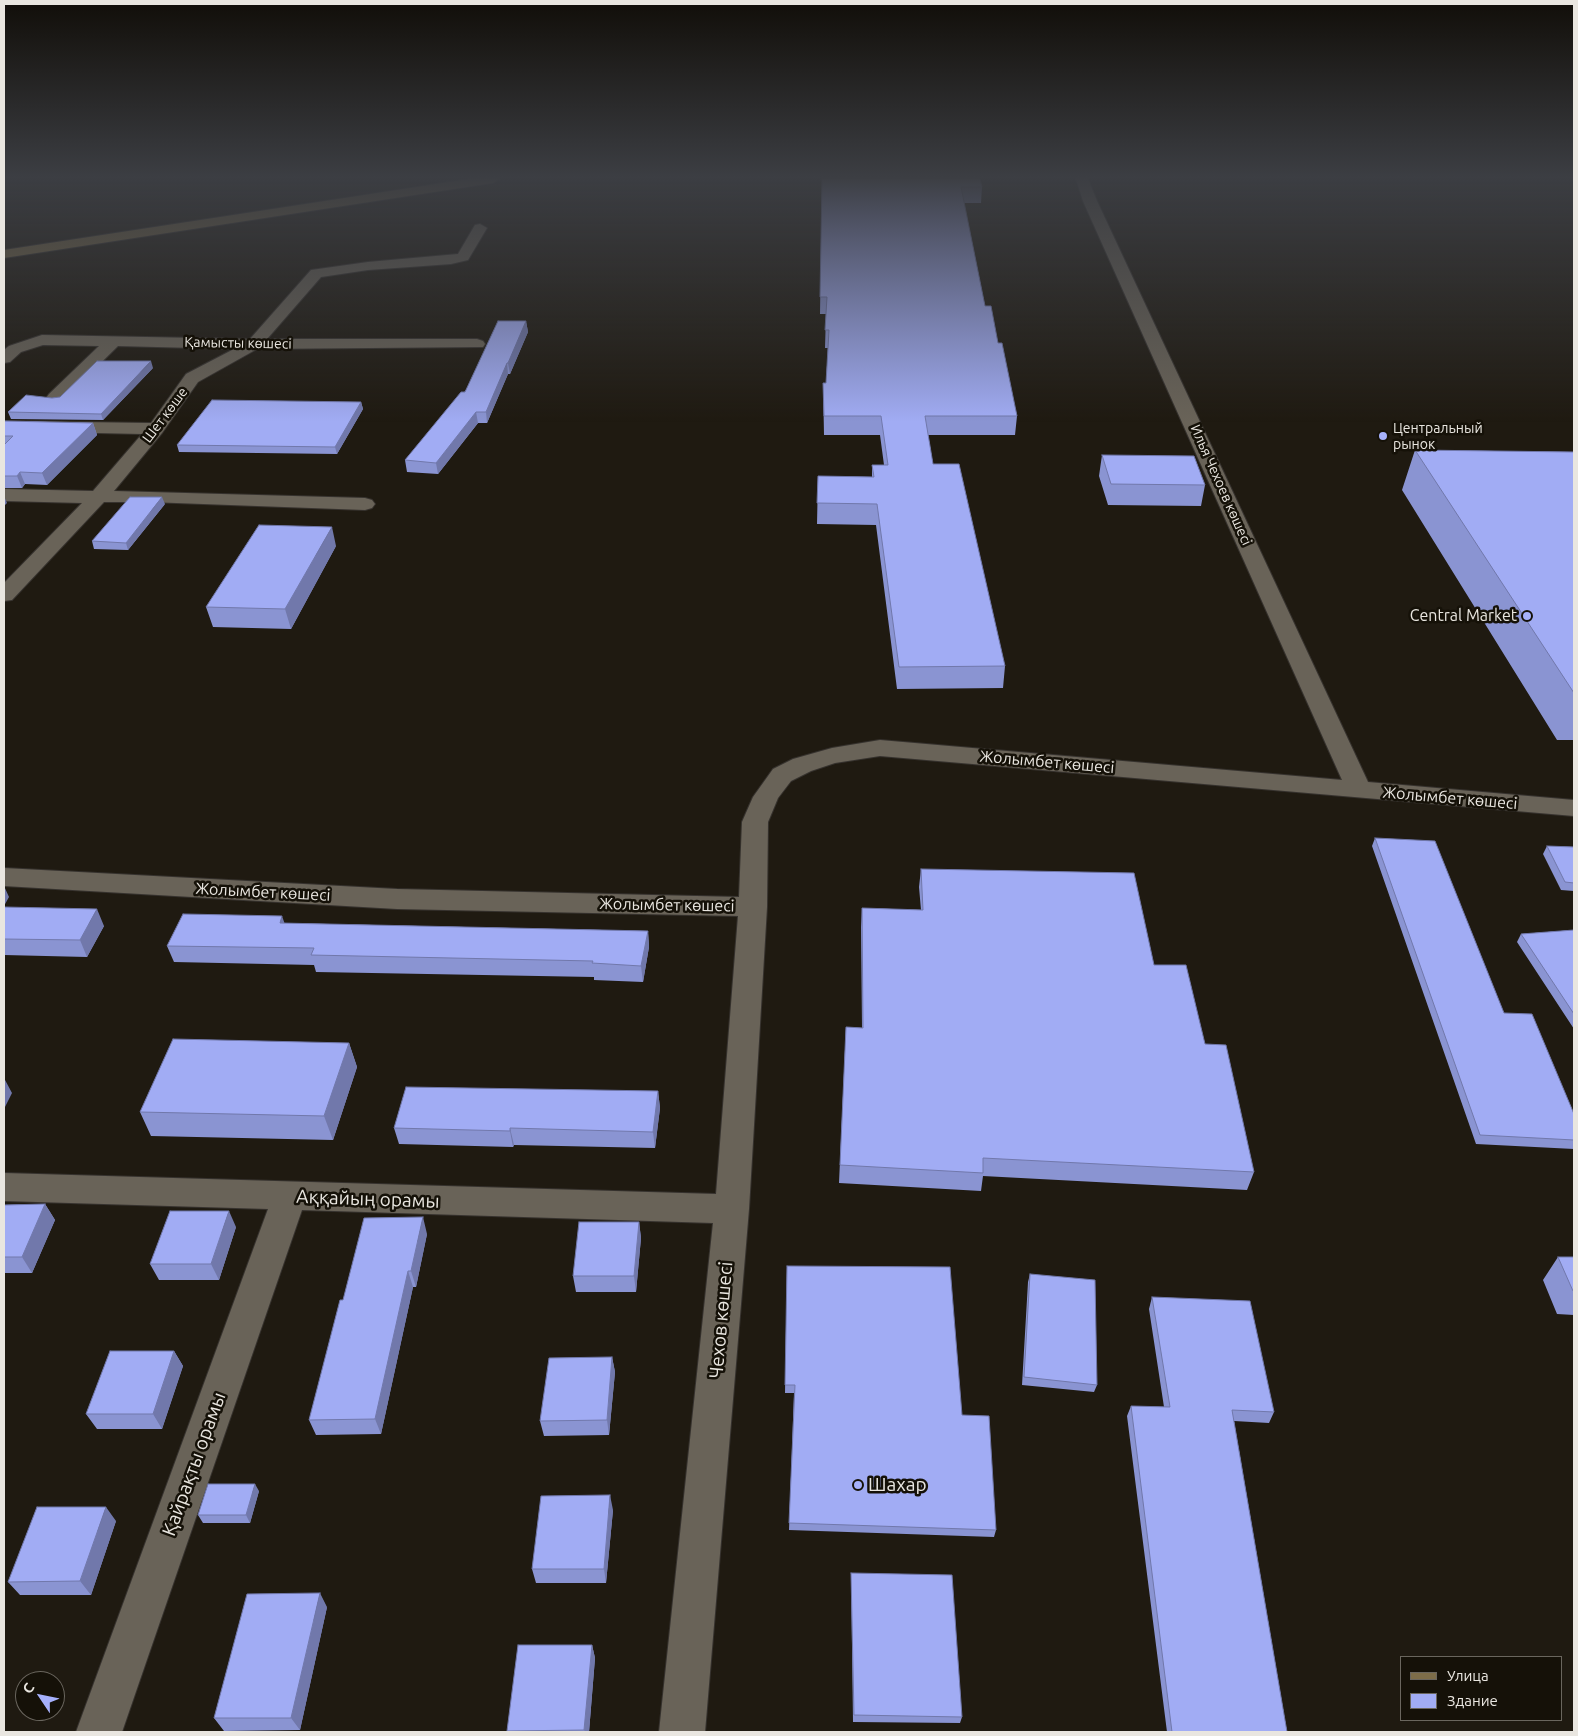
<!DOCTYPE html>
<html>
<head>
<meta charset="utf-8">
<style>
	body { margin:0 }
	#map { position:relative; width:1578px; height:1736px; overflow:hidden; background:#1f1a11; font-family:Ubuntu,sans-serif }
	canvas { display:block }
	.frame { position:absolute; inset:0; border:5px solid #e9e6e0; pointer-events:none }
	.legend { position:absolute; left:1400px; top:1656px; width:162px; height:65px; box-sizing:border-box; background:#151108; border:1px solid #6a665e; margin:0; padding:6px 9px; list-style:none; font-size:15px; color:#e9e6e0 }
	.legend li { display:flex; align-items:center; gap:10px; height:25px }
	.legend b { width:25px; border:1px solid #6a665e }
	.north { position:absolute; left:15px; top:1671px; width:50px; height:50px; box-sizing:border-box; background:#151108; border:1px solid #6a665e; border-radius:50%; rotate:304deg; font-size:14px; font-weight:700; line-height:20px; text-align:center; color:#e9e6e0 }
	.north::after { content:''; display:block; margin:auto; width:18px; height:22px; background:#a6b1fc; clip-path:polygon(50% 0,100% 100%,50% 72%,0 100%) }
</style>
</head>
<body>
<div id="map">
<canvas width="1578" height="1736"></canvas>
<div class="frame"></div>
<ul class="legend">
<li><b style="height:6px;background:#7d6d49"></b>Улица</li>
<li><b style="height:14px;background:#a1acf4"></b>Здание</li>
</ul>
<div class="north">С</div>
</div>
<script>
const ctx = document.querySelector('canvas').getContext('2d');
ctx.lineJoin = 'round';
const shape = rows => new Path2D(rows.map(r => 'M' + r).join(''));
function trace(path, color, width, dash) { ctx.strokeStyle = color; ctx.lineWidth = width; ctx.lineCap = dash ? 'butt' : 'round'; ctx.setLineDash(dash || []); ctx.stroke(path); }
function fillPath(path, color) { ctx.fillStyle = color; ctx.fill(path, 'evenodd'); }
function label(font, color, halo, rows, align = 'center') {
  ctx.font = font + ' Ubuntu,sans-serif'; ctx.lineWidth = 5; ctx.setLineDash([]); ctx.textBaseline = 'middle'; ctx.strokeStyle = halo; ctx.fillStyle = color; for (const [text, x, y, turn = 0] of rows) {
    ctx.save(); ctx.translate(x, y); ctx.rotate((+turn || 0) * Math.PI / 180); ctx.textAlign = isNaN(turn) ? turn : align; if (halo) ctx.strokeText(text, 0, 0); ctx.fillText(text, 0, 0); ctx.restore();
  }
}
const street = shape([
	[1076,179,1088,179,1097,201,1368,782,1574,800,1574,816,880,756,835,763,811,771,791,781,778,798,768,822,767,907,749,1209,705,1732,659,1732,713,1223,302,1210,122,1732,76,1732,268,1209,4,1201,4,1173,716,1194,738,916,397,909,4,886,4,868,397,889,739,897,742,822,753,797,773,769,793,759,832,748,880,740,1342,780,1083,201,1076,179],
	[480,224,487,228,468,260,451,264,368,270,321,277,267,339,477,339,483,341,485,344,483,347,257,349,198,382,162,433,114,491,365,498,372,500,375,504,372,508,365,510,149,502,104,502,12,600,4,601,4,583,82,503,4,501,4,489,93,491,142,434,4,431,4,421,151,423,186,374,234,349,118,346,61,402,55,403,49,402,46,398,49,394,99,346,43,345,21,352,10,362,4,363,4,350,9,346,42,335,250,339,311,270,368,262,458,254,475,225,480,224]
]);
const secondary = shape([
	[469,179,499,179,493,183,4,258,4,250,469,179]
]);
const wall = shape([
	[822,179,982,187,981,203,964,203,985,306,998,343,1017,416,1015,435,928,435,933,464,1005,666,1003,688,897,689,876,525,817,524,818,476,872,477,872,465,884,465,880,435,824,435,823,383,826,383,828,348,825,348,826,314,820,314],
	[526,321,528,332,510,374,508,374,487,423,478,423,438,474,407,472,405,460],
	[153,368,103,420,11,419,8,412,52,398,60,397],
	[361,402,363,409,337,454,179,452,177,445],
	[4,421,93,423,97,435,47,485,25,484,22,488,4,488],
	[1415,450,1574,452,1574,740,1557,740,1402,490],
	[1102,455,1205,485,1201,506,1108,505,1099,476],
	[165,504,128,550,94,549,92,541],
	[336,546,291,629,213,627,206,607],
	[1375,838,1574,1114,1574,1149,1476,1144,1372,846],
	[1547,846,1574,847,1574,891,1561,890,1543,854],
	[921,869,1154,965,1205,1044,1254,1172,1247,1190,983,1176,981,1191,839,1183,846,1027,862,1028,861,927,862,908,921,910,919,887],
	[4,907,104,926,87,957,4,955],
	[285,923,648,931,649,947,643,982,594,980,594,977,316,972,314,965,174,962,167,946],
	[1574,930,1574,1029,1517,942,1521,934],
	[349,1043,357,1067,333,1140,151,1136,140,1112],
	[658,1091,660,1108,655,1148,514,1145,513,1147,399,1144,394,1128],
	[45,1204,55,1220,32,1273,4,1273,4,1205],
	[639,1222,641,1238,636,1292,576,1292,573,1276],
	[236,1227,219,1280,159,1280,150,1264],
	[427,1234,416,1287,413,1287,381,1434,316,1435,309,1420,343,1300],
	[1558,1257,1574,1257,1574,1315,1557,1314,1543,1280],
	[787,1266,962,1415,996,1530,994,1537,789,1530,794,1393,785,1393],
	[1030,1274,1097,1385,1094,1392,1022,1385,1028,1282],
	[1152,1297,1274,1412,1269,1423,1234,1421,1287,1732,1167,1732,1127,1416,1131,1406,1164,1407,1149,1309],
	[174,1351,183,1366,162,1429,97,1429,86,1414],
	[612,1357,615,1372,609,1435,544,1436,540,1421],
	[259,1491,250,1523,203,1523,198,1515],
	[613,1510,606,1583,536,1583,532,1569],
	[116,1521,91,1595,20,1595,8,1582],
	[851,1573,962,1717,960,1723,853,1722],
	[327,1607,300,1730,224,1731,214,1718],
	[592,1645,595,1658,589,1732,508,1732,507,1731]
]);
const shadedWall = shape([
	[526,321,528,332,510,374,508,363],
	[151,361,153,368,103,420,101,414],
	[507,363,508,374,487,423,486,412],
	[361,402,363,409,337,454,335,447],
	[476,412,478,423,438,474,436,463],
	[93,423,97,435,47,485,42,473],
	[20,472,25,484,22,488,17,476],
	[4,496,7,503,4,506],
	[162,497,165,504,128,550,126,543],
	[332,527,336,546,291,629,285,609],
	[4,886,9,897,4,906],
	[97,909,104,926,87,957,80,940],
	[282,916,288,933,280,923],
	[648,931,649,947,643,982,641,966],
	[349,1043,357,1067,333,1140,324,1116],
	[4,1078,12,1093,4,1109],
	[658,1091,660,1108,655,1148,653,1132],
	[510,1128,514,1145,513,1147,510,1131],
	[45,1204,55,1220,32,1273,22,1257],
	[229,1211,236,1227,219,1280,211,1264],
	[423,1217,427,1234,416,1287,411,1271],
	[639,1222,641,1238,636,1292,634,1276],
	[408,1271,413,1287,381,1434,375,1419],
	[174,1351,183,1366,162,1429,153,1414],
	[612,1357,615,1372,609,1435,607,1420],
	[255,1484,259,1491,250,1523,246,1515],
	[610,1495,613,1510,606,1583,604,1569],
	[106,1507,116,1521,91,1595,80,1581],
	[320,1593,327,1607,300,1730,291,1718],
	[592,1645,595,1658,589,1732,585,1732,584,1730]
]);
const building = shape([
	[822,179,980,179,982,187,961,187,985,306,991,306,998,343,1002,343,1017,416,925,416,933,464,959,464,1005,666,899,667,877,504,817,503,818,476,874,477,872,465,888,465,881,416,824,416,823,383,826,383,829,330,825,330,827,297,820,297,822,179],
	[498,321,526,321,508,363,507,363,486,412,476,412,436,463,405,460,461,392,465,392,498,321],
	[97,361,151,361,101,414,8,412,26,395,52,398,60,397,97,361],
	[212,400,361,402,335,447,177,445,212,400],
	[4,421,93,423,42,473,20,472,17,476,4,476,4,445,13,436,4,436,4,421],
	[1415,450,1574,452,1574,693,1415,450],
	[1102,455,1194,456,1205,485,1111,484,1102,455],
	[130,497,162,497,126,543,92,541,130,497],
	[259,525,332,527,285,609,206,607,259,525],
	[1375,838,1435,841,1504,1013,1532,1014,1574,1114,1574,1140,1480,1135,1375,838],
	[1547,846,1574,847,1574,883,1565,882,1547,846],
	[921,869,1134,873,1154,965,1186,965,1205,1044,1226,1045,1254,1172,983,1158,983,1173,840,1165,846,1027,863,1028,862,908,923,910,921,869],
	[4,907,97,909,80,940,4,939,4,907],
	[183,914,282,916,280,923,648,931,641,966,592,963,593,961,311,955,314,948,167,946,183,914],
	[1574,930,1574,1014,1521,934,1574,930],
	[173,1039,349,1043,324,1116,140,1112,173,1039],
	[406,1087,658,1091,653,1132,510,1128,510,1131,394,1128,406,1087],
	[45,1204,22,1257,4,1257,4,1205,45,1204],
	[170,1211,229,1211,211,1264,150,1264,170,1211],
	[423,1217,411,1271,408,1271,375,1419,309,1420,340,1300,343,1300,364,1218,423,1217],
	[579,1222,639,1222,634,1276,573,1276,579,1222],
	[1558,1257,1574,1257,1574,1291,1573,1291,1558,1257],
	[787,1266,950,1267,962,1415,989,1416,996,1530,789,1523,795,1385,785,1385,787,1266],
	[1030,1274,1095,1280,1097,1385,1024,1377,1030,1274],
	[1152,1297,1250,1301,1274,1412,1232,1410,1287,1732,1172,1732,1131,1406,1170,1407,1152,1297],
	[110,1351,174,1351,153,1414,86,1414,110,1351],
	[612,1357,607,1420,540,1421,549,1358,612,1357],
	[208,1484,255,1484,246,1515,198,1515,208,1484],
	[610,1495,604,1569,532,1569,541,1496,610,1495],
	[37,1507,106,1507,80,1581,8,1582,37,1507],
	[851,1573,952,1575,962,1717,854,1715,851,1573],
	[320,1593,291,1718,214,1718,247,1594,320,1593],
	[518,1645,592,1645,584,1730,507,1731,518,1645]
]);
const markers = [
	[1383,436,5,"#a6b1fc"],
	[1527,616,5,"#a6b1fc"],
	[858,1485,5,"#a6b1fc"]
];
const farStreetnames = [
	["Қамысты көшесі",238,343,1],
	["Шет көше",165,415,-53],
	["Илья Чехоев көшесі",1221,485,66]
];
const farPoinames = [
	["Центральный",1393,428],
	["рынок",1393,444]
];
const poiNames = [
	["Central Market",1517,616]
];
const streetNames = [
	["Жолымбет көшесі",1047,762,5],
	["Жолымбет көшесі",1450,798,5],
	["Жолымбет көшесі",263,892,3],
	["Жолымбет көшесі",667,905,1]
];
const nearStreetnames = [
	["Аққайың орамы",368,1199,2],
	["Чехов көшесі",721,1320,-85],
	["Қайрақты орамы",194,1464,-70]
];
const nearPoinames = [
	["Шахар",868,1485]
];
trace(street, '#36322e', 2);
trace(secondary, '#36322e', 2);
fillPath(street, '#696358');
fillPath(secondary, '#7d6d49');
fillPath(wall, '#8a94d2');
fillPath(shadedWall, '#7178ab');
fillPath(building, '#a1acf4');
trace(building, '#7178ab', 1);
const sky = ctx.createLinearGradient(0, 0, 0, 422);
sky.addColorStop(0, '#110e09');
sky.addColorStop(0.42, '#3c3e43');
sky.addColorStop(1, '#3c3e4300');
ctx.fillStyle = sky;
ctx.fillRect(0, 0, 1578, 422);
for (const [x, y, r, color] of markers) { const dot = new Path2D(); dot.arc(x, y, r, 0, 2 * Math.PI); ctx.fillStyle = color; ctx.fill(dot); trace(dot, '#151108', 2); }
label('14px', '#e9e6e0', '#151108', farStreetnames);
label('14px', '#e9e6e0', '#151108', farPoinames, 'left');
label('16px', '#e9e6e0', '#151108', poiNames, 'right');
label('16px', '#e9e6e0', '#151108', streetNames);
label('19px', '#e9e6e0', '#151108', nearStreetnames);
label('19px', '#e9e6e0', '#151108', nearPoinames, 'left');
</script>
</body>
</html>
